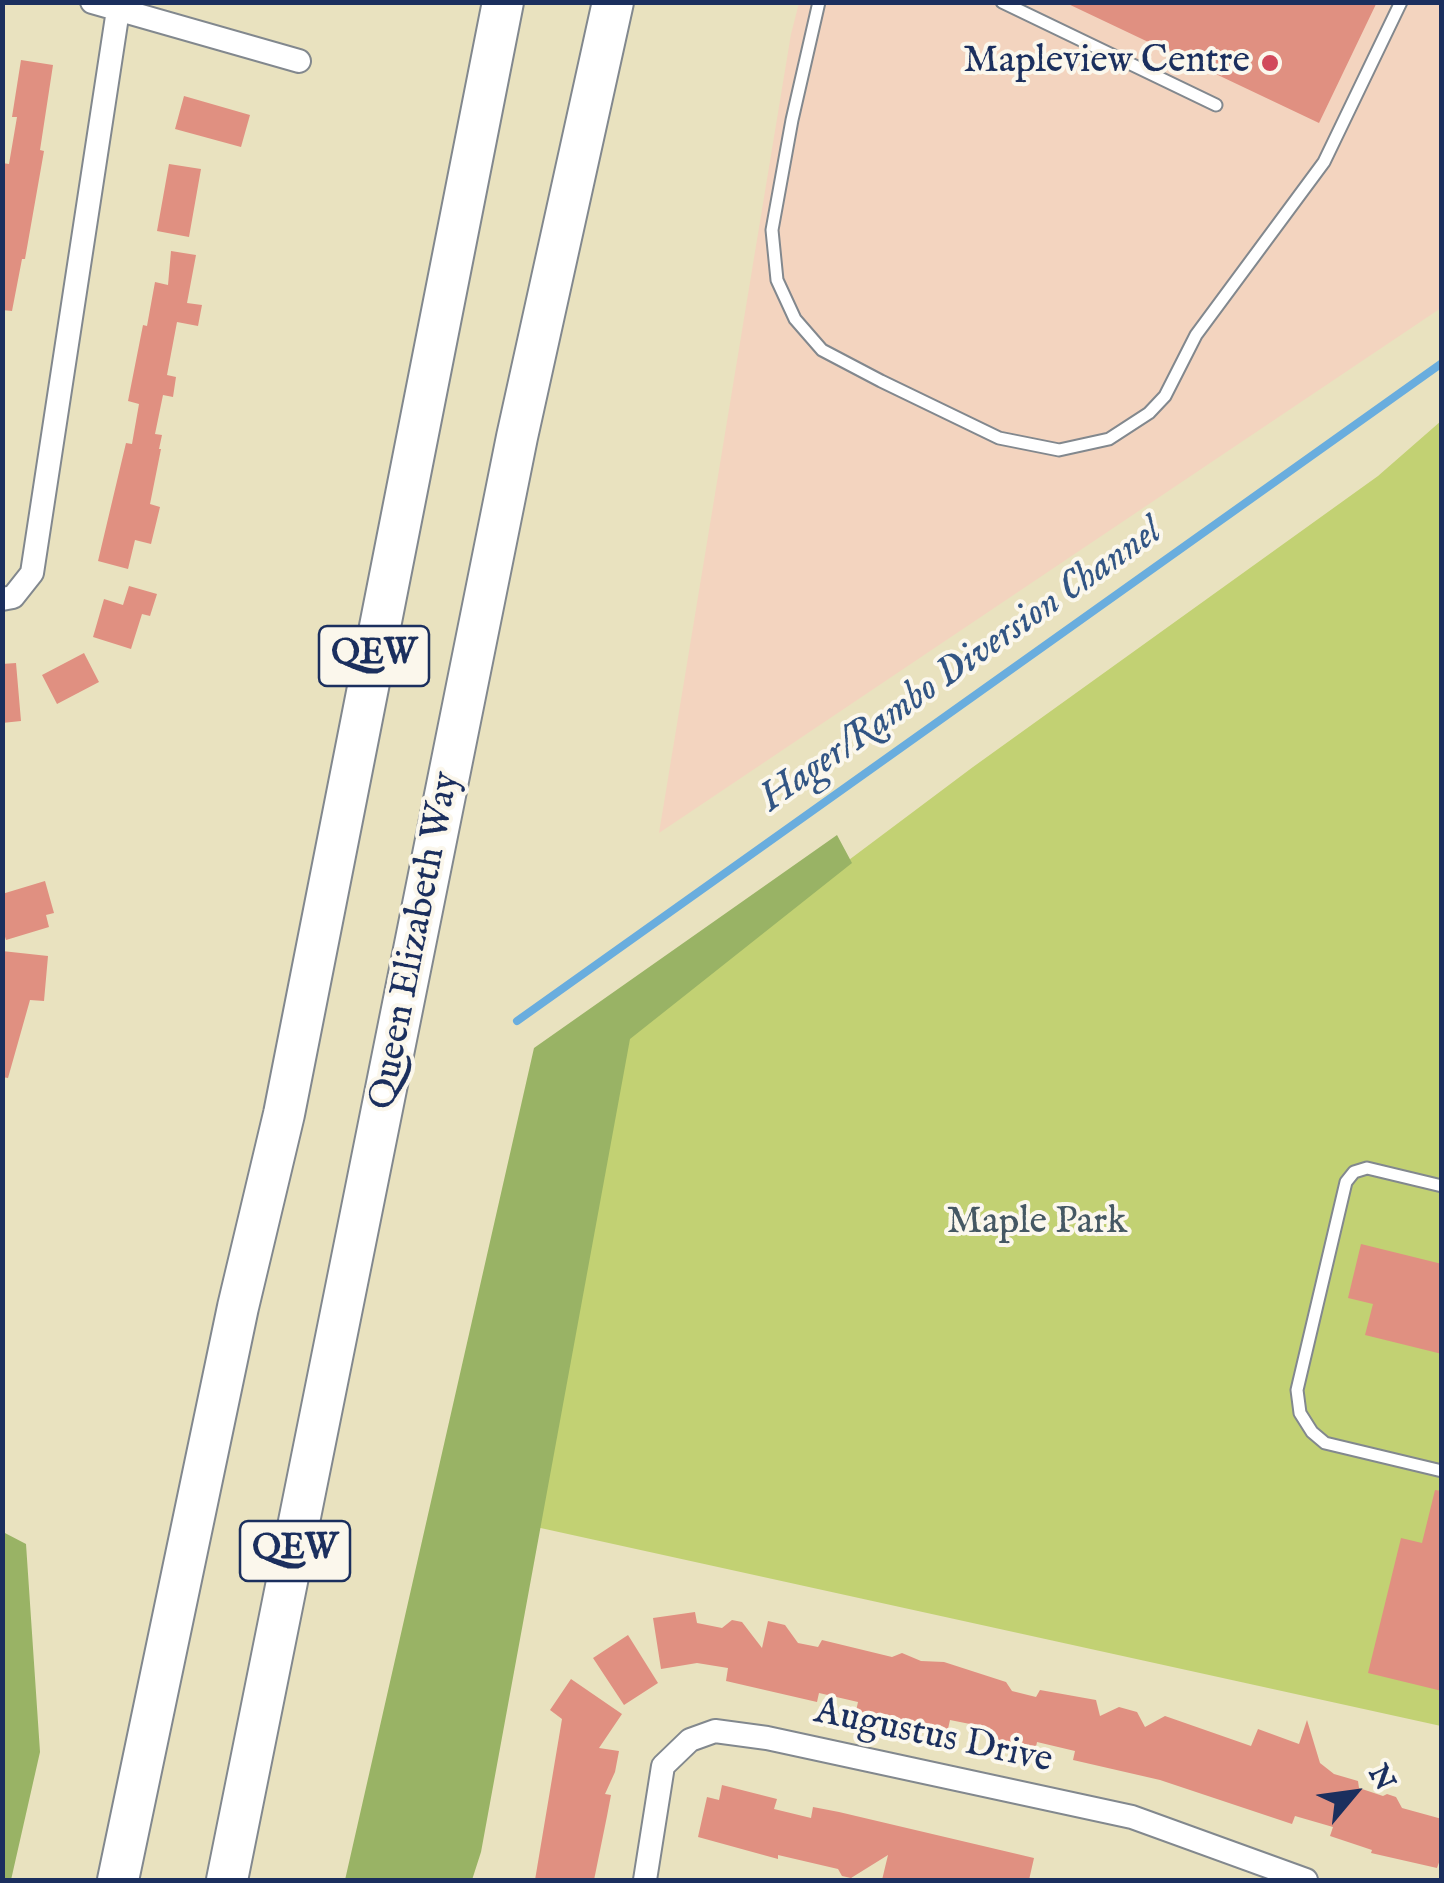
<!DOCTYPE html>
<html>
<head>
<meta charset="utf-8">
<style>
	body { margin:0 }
	#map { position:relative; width:1444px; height:1883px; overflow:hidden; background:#e9e2bf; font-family:"IM FELL English",serif }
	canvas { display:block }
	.frame { position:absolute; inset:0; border:5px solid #1b2f5e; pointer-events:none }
	.north { position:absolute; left:1304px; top:1743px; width:100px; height:100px; -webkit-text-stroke:8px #fbf7ec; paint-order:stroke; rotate:61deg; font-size:28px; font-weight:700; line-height:40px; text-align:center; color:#1b2f5e }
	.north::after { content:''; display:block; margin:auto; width:35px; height:45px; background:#1b2f5e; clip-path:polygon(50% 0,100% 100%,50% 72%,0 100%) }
</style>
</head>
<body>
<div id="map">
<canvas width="1444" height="1883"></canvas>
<div class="frame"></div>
<div class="north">N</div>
</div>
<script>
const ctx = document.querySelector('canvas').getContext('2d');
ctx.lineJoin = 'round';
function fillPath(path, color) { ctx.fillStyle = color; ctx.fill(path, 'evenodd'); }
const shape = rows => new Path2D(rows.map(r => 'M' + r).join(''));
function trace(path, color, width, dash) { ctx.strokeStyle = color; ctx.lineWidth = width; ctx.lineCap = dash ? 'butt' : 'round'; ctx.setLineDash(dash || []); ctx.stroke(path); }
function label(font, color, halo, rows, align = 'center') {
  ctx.font = font + ' "IM FELL English",serif'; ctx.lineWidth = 8; ctx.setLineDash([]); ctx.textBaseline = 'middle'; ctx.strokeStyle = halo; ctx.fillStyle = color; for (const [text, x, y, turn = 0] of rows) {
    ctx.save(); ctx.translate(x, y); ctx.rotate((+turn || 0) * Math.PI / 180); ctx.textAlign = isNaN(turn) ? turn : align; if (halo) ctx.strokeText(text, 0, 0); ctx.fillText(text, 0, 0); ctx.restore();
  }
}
const built = shape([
	[799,3,1441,3,1441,308,659,833,791,34]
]);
const green = shape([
	[1441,421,1441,1726,536,1527,626,1027,973,767,1378,476]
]);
const forest = shape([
	[837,835,852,863,630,1039,481,1852,472,1880,345,1880,534,1048],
	[3,1532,26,1544,40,1752,11,1880,2,1880]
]);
const stream = shape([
	[517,1021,1442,363]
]);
const building = shape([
	[1064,2,1377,2,1319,123],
	[21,60,53,65,40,150,44,151,25,259,22,259,12,311,2,310,2,163,9,164,17,117,12,117],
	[184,96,250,115,241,147,175,129],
	[169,164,201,169,189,237,157,231],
	[171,251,196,255,187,303,202,305,198,326,177,322,167,375,176,377,173,397,163,395,155,434,162,435,159,449,161,449,150,504,160,507,151,544,135,540,128,569,98,561,126,443,132,444,139,404,128,401,143,325,147,326,155,282,168,285],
	[129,586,157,594,150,616,142,614,131,649,93,637,104,599,123,605],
	[84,653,99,682,57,704,42,675],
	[16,663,21,721,2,723,2,664],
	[45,881,54,913,46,915,49,927,6,940,2,927,2,894],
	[2,951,48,956,44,1001,30,1000,8,1078,2,1077],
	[1361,1244,1442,1264,1442,1354,1365,1335,1373,1304,1348,1298],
	[1435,1490,1442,1491,1442,1691,1368,1673,1401,1538,1422,1543],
	[695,1612,697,1623,722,1628,732,1620,742,1622,762,1648,768,1621,785,1625,798,1643,818,1647,822,1640,892,1657,902,1653,921,1661,944,1662,1006,1682,1012,1691,1036,1697,1040,1690,1096,1700,1100,1716,1119,1707,1137,1712,1145,1727,1165,1716,1251,1746,1258,1729,1299,1744,1307,1720,1320,1763,1334,1774,1358,1781,1359,1788,1383,1796,1387,1794,1396,1797,1402,1808,1442,1819,1442,1854,1437,1868,1371,1853,1372,1850,1330,1836,1333,1827,1295,1816,1292,1824,1160,1780,1073,1760,1075,1751,1037,1742,1035,1752,987,1740,990,1728,950,1720,948,1729,883,1718,856,1711,858,1702,819,1693,817,1702,726,1681,728,1668,697,1663,661,1669,653,1618],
	[628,1635,658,1683,624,1705,593,1658],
	[571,1679,622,1714,599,1748,619,1751,615,1772,605,1794,611,1795,607,1816,594,1880,535,1880,562,1719,550,1710],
	[722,1785,777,1799,774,1809,811,1818,813,1807,839,1812,1034,1858,1029,1880,882,1880,888,1855,851,1878,842,1876,838,1869,778,1855,778,1859,698,1837,707,1797,719,1800]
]);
const service = shape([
	[819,2,792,120,772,230,777,280,795,319,822,350,881,381,999,438,1059,450,1109,439,1149,413,1165,396,1196,335,1324,162,1401,2],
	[1002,2,1216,105],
	[1442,1186,1367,1168,1354,1172,1346,1182,1297,1390,1300,1413,1312,1432,1325,1443,1442,1471]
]);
const minor = shape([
	[92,2,299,61],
	[2,599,13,597,32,573,118,10],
	[645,1880,663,1766,690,1740,715,1731,767,1738,1132,1817,1306,1880]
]);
const motorway = shape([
	[118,1880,238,1307,284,1114,503,2],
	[227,1880,517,437,613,2]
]);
const markers = [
	[1270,63,10,"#d1495b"]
];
const shields = [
	[374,656,110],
	[295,1551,110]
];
const shieldNames = [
	["QEW",374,656],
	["QEW",295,1551]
];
const poiNames = [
	["Mapleview Centre",1250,63]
];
const streetNames = [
	["Queen Elizabeth Way",417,941,-79],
	["Augustus Drive",933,1738,12]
];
const parkNames = [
	["Maple Park",1037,1224]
];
const waterNames = [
	["Hager/Rambo Diversion Channel",962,667,-35]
];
fillPath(built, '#f3d4bf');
fillPath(green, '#c2d173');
fillPath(forest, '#99b365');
trace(stream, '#69adde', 8);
fillPath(building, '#e09081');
trace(service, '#82888e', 15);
trace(minor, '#82888e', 26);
trace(motorway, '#82888e', 44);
trace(service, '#fff', 11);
trace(minor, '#fff', 22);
trace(motorway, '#fff', 40);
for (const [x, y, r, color] of markers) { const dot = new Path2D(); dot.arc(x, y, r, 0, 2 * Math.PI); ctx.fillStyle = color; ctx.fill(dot); trace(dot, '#fbf7ec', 4); }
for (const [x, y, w] of shields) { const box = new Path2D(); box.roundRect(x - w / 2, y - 30, w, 60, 8); ctx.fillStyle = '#fbf7ec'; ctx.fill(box); trace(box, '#1b2f5e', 2.5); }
label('bold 35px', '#1b2f5e', null, shieldNames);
label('38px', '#1b2f5e', '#fbf7ec', poiNames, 'right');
label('38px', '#1b2f5e', '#fbf7ec', streetNames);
label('38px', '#455863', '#fbf7ec', parkNames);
label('italic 40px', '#325584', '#fbf7ec', waterNames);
</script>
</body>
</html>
